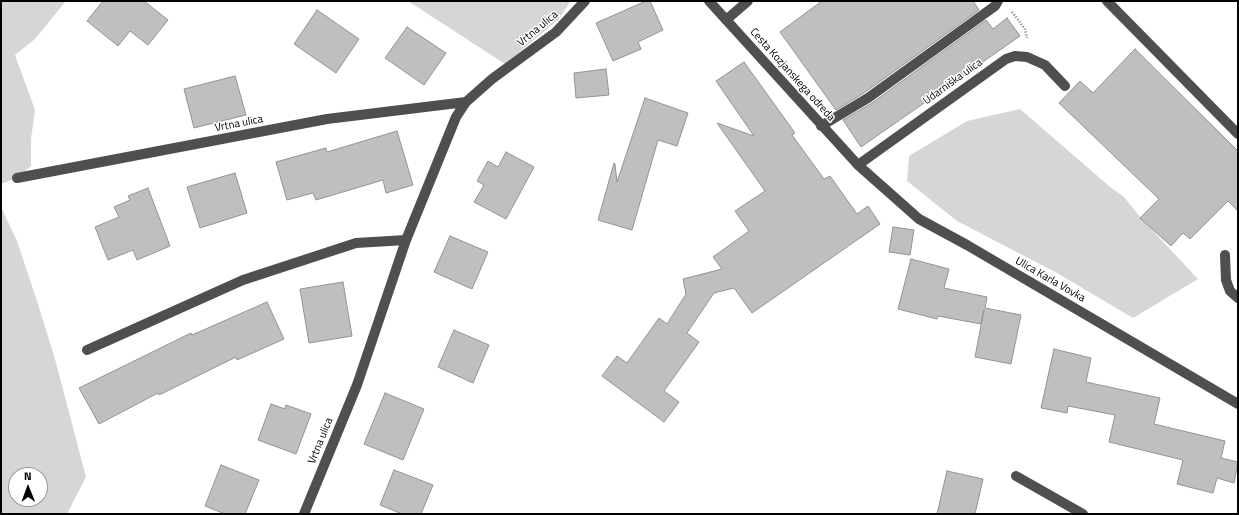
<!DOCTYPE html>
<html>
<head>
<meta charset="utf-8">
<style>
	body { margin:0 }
	#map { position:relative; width:1239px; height:515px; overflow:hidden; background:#fff; font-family:"Titillium Web",sans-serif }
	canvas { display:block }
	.frame { position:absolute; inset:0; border:2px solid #000; pointer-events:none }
	.north { position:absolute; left:8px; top:467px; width:40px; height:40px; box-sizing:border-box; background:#fff; border:1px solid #999; border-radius:50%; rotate:359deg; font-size:11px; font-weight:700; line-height:16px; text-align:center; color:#000 }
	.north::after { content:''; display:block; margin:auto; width:14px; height:18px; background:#000; clip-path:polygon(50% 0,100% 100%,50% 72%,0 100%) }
</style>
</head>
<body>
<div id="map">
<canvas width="1239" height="515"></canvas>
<div class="frame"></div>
<div class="north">N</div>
</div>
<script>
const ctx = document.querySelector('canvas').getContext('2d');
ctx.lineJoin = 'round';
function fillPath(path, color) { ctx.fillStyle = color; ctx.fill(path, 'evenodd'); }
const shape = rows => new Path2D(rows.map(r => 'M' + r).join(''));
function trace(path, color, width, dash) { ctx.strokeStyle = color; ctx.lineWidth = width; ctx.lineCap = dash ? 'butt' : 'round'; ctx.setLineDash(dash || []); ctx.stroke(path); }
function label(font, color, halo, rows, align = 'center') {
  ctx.font = font + ' "Titillium Web",sans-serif'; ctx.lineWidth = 3; ctx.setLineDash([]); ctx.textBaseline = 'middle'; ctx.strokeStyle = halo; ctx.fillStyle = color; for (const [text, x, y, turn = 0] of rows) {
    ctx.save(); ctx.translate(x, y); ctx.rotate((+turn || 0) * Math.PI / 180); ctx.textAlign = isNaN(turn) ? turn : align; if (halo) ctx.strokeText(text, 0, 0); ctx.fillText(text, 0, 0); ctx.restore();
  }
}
const green = shape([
	[1,1,66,1,35,39,15,55,35,110,31,139,31,166,17,178,1,184],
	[408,1,571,1,558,20,505,64],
	[1020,109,1109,186,1124,197,1141,218,1198,279,1133,318,1057,273,957,221,907,181,909,156,967,121],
	[1,207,17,241,37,301,55,359,86,477,67,514,1,514],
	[16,475,40,475,40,499,16,499]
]);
const building = shape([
	[103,1,144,1,168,20,148,45,130,31,118,46,87,21,103,1],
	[646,1,650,1,663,30,638,42,641,49,613,61,596,23,646,1],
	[822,1,973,1,979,10,864,93,836,110,780,32,822,1],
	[317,10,359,39,336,73,294,44,317,10],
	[1007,18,1020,36,861,147,843,120,872,103,986,20,993,29,1007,18],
	[407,27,446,53,424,85,385,58,407,27],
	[1135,49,1238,151,1238,211,1228,201,1190,239,1183,233,1171,246,1140,218,1159,199,1059,103,1080,81,1093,93,1135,49],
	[744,62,795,133,792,135,824,179,830,176,857,214,868,206,880,224,752,313,734,288,714,293,687,333,699,342,664,391,679,402,664,422,602,376,617,356,627,363,659,318,667,324,686,294,683,279,722,269,713,257,749,231,735,211,765,191,717,123,754,136,716,81,744,62],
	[606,69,609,95,576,98,574,73,606,69],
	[235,76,246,115,194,128,184,89,235,76],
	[645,98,688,113,677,146,658,140,632,230,598,220,614,163,615,164,617,182,645,98],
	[397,131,413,185,386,193,383,180,316,200,313,193,287,200,276,162,326,148,327,152,397,131],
	[506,152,534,167,506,219,474,202,484,185,477,181,488,161,498,167,506,152],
	[235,173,247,213,200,228,187,187,235,173],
	[148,188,170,246,137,260,133,250,108,260,95,227,119,217,114,207,130,200,128,196,148,188],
	[893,227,914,230,910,255,889,252,893,227],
	[450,236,488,252,472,289,434,272,450,236],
	[911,259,949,269,944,288,987,297,985,308,1021,315,1011,364,975,357,984,310,981,324,938,316,937,319,898,309,911,259],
	[343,282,352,336,309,343,300,289,343,282],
	[267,302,284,339,237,360,236,357,159,395,158,393,99,424,79,388,191,333,192,335,267,302],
	[454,330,489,345,473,383,438,367,454,330],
	[1054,349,1091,358,1086,382,1160,398,1154,424,1225,441,1221,458,1238,462,1234,483,1217,478,1213,493,1177,484,1183,460,1109,442,1115,415,1068,406,1067,413,1041,408,1054,349],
	[385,393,424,409,403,460,364,444,385,393],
	[271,404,285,409,286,405,311,414,296,454,258,440,271,404],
	[221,465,259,480,245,514,225,514,205,506,221,465],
	[394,470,433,485,421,514,402,514,380,505,394,470],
	[947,471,983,479,975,514,937,514,947,471]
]);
const path = shape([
	[1012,12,1025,29,1027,38]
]);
const minor = shape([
	[709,1,858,165,919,219,967,245,1238,404],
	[1107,1,1238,134],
	[726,20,748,1],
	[821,126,868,98,995,6,998,1],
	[858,165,1006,59,1015,56,1027,57,1045,65,1065,86],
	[17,178,327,119,466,102],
	[1225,255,1226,280,1230,291,1238,298],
	[87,350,243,280,356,243,406,240],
	[1016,476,1083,514],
	[304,514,357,385,406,240,456,117,466,102,492,79,556,32,585,1]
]);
const streetNames = [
	["Vrtna ulica",538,29,-40],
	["Cesta Kozjanskega odreda",792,75,48],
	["Udarniška ulica",953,82,-36],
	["Vrtna ulica",239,124,-11],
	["Ulica Karla Vovka",1050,280,30],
	["Vrtna ulica",321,441,-68]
];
fillPath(green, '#d6d6d6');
fillPath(building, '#bfbfbf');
trace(building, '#939393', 1);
trace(path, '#717171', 2.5, [1, 2]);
trace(minor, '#4f4f4f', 10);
label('11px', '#000', '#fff', streetNames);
</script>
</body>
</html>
